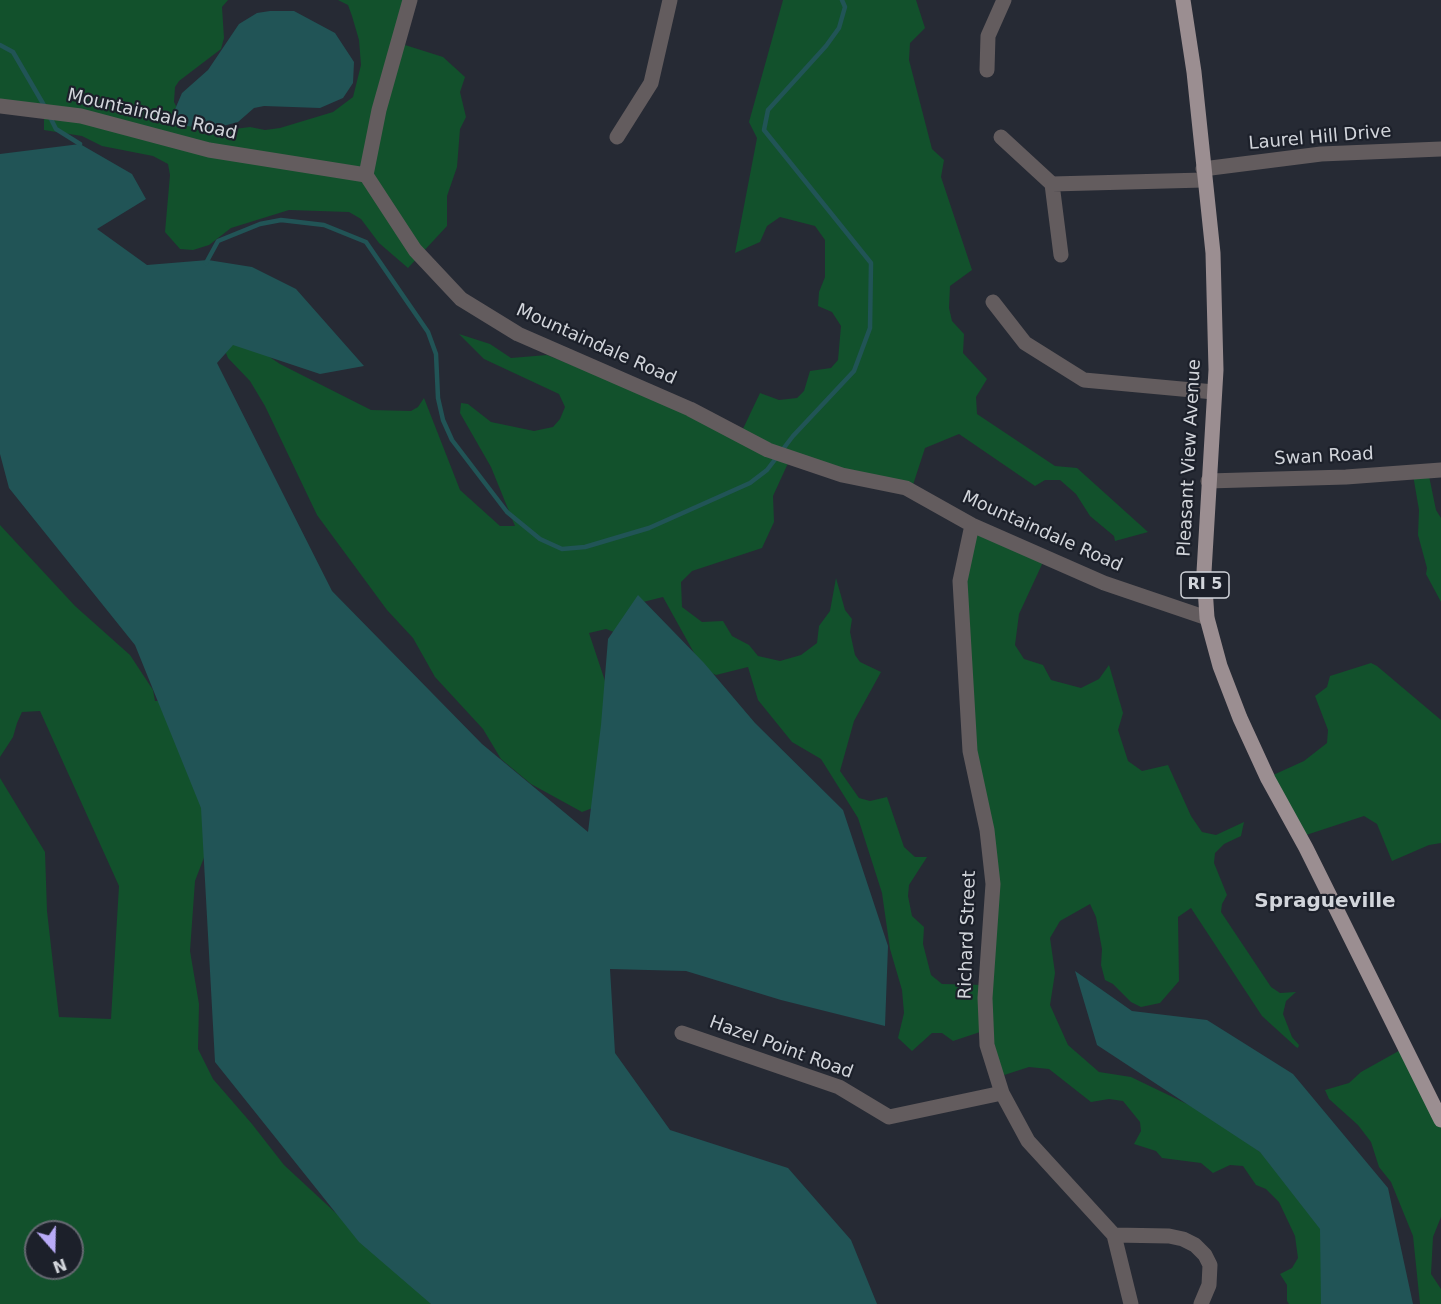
<!DOCTYPE html>
<html>
<head>
<meta charset="utf-8">
<style>
	body { margin:0 }
	#map { position:relative; width:1441px; height:1304px; overflow:hidden; background:#262a34; font-family:"DejaVu Sans",sans-serif }
	canvas { display:block }
	.north { position:absolute; left:24px; top:1220px; width:60px; height:60px; box-sizing:border-box; background:#1c202a; border:2px solid #656871; border-radius:50%; rotate:160deg; font-size:16px; font-weight:700; line-height:24px; text-align:center; color:#d2d5db }
	.north::after { content:''; display:block; margin:auto; width:21px; height:27px; background:#b9abf7; clip-path:polygon(50% 0,100% 100%,50% 72%,0 100%) }
</style>
</head>
<body>
<div id="map">
<canvas width="1441" height="1304"></canvas>
<div class="north">N</div>
</div>
<script>
const ctx = document.querySelector('canvas').getContext('2d');
ctx.lineJoin = 'round';
function fillPath(path, color) { ctx.fillStyle = color; ctx.fill(path, 'evenodd'); }
const shape = rows => new Path2D(rows.map(r => 'M' + r).join(''));
function trace(path, color, width, dash) { ctx.strokeStyle = color; ctx.lineWidth = width; ctx.lineCap = dash ? 'butt' : 'round'; ctx.setLineDash(dash || []); ctx.stroke(path); }
function label(font, color, halo, rows, align = 'center') {
  ctx.font = font + ' "DejaVu Sans",sans-serif'; ctx.lineWidth = 4.5; ctx.setLineDash([]); ctx.textBaseline = 'middle'; ctx.strokeStyle = halo; ctx.fillStyle = color; for (const [text, x, y, turn = 0] of rows) {
    ctx.save(); ctx.translate(x, y); ctx.rotate((+turn || 0) * Math.PI / 180); ctx.textAlign = isNaN(turn) ? turn : align; if (halo) ctx.strokeText(text, 0, 0); ctx.fillText(text, 0, 0); ctx.restore();
  }
}
const green = shape([
	[0,0,228,0,222,7,224,38,221,49,179,81,175,87,174,102,185,124,204,133,250,127,265,130,280,128,333,112,353,97,361,65,359,40,352,16,348,5,338,0,411,0,405,45,443,57,465,77,460,92,466,117,460,129,457,167,447,196,447,226,408,268,379,243,361,219,349,212,289,210,231,228,209,245,193,250,180,249,165,232,170,175,168,164,153,156,102,146,82,136,44,130,44,116,0,108],
	[783,0,916,0,925,28,910,43,909,60,932,149,944,160,941,177,972,270,950,286,949,308,952,321,964,334,963,353,987,379,976,397,977,414,1055,466,1077,468,1148,532,1115,541,1114,536,1090,516,1076,494,1060,480,1045,480,1035,486,959,434,925,448,911,491,789,461,773,496,774,522,762,548,692,571,681,582,682,607,702,622,723,621,732,636,749,645,758,656,780,661,801,655,817,643,819,626,830,611,836,578,845,610,852,619,850,632,855,655,860,662,881,672,854,721,840,771,859,798,870,801,887,797,904,847,915,857,927,857,909,885,908,896,912,916,924,927,923,944,931,975,942,984,986,985,992,914,971,754,961,589,973,530,1044,560,1019,614,1015,645,1024,659,1043,665,1051,680,1081,688,1099,679,1109,665,1123,713,1118,730,1128,761,1142,771,1168,765,1191,816,1202,832,1216,835,1244,822,1241,836,1224,844,1215,853,1214,863,1227,895,1222,904,1221,912,1271,987,1280,993,1296,992,1286,1001,1283,1014,1292,1037,1299,1045,1298,1048,1296,1047,1262,1016,1191,908,1178,917,1179,981,1160,1003,1141,1007,1131,1002,1113,984,1105,980,1101,965,1102,949,1096,917,1090,904,1060,921,1050,938,1055,973,1050,1005,1068,1045,1099,1072,1131,1077,1212,1116,1283,1169,1326,1231,1324,1293,1321,1304,1289,1304,1287,1301,1287,1285,1280,1274,1292,1268,1298,1258,1295,1236,1279,1202,1266,1189,1256,1185,1243,1166,1230,1165,1213,1173,1201,1163,1162,1158,1156,1151,1134,1144,1141,1131,1140,1122,1123,1101,1109,1099,1091,1102,1049,1069,1029,1067,998,1077,986,1030,953,1041,942,1033,932,1033,912,1051,898,1038,904,1013,902,990,890,949,882,893,858,818,821,759,792,742,758,700,748,667,716,675,703,669,663,597,639,603,619,634,606,629,589,633,630,756,624,796,582,812,531,784,501,759,483,729,435,677,413,638,387,610,317,515,265,406,250,381,228,358,221,341,246,341,280,364,371,410,411,411,418,407,424,398,460,490,500,526,515,526,491,467,460,413,461,403,468,404,491,422,534,431,553,427,560,419,565,407,559,394,484,359,459,334,490,344,511,358,547,355,741,433,760,393,779,400,797,398,804,391,810,371,831,368,838,360,841,326,832,312,818,306,819,292,825,277,825,240,815,226,780,217,767,226,760,242,735,253,757,138,749,122],
	[1413,475,1429,476,1436,510,1441,518,1441,602,1426,574,1427,568,1418,535,1419,510],
	[0,525,75,606,130,655,153,690,155,701,162,701,213,834,195,881,190,951,199,1004,198,1049,213,1079,252,1124,284,1165,421,1292,431,1304,0,1304,0,778,45,852,47,911,59,1017,111,1019,119,886,40,711,22,712,17,723,13,737,0,757],
	[36,1232,72,1232,72,1268,36,1268],
	[1371,663,1377,666,1441,720,1441,843,1429,845,1392,861,1377,824,1364,816,1300,837,1271,776,1304,761,1327,743,1328,730,1315,696,1327,687,1330,676],
	[1404,1048,1441,1114,1441,1217,1433,1237,1431,1274,1441,1289,1441,1304,1420,1304,1413,1236,1391,1182,1379,1167,1371,1142,1358,1125,1329,1099,1325,1090,1349,1083,1361,1072]
]);
const water = shape([
	[270,11,294,11,335,33,354,62,353,83,343,98,320,108,264,106,254,108,238,122,208,130,177,124,173,114,182,93,208,70,239,24,257,13],
	[80,144,132,174,146,199,97,229,147,265,208,260,252,267,296,289,364,366,320,374,233,345,217,363,332,591,482,744,588,832,601,725,608,639,638,595,704,663,755,723,843,810,888,946,885,1026,781,1000,686,971,610,969,615,1053,670,1130,788,1168,851,1240,877,1304,431,1304,359,1242,215,1062,201,808,135,645,9,488,0,454,0,154],
	[1075,971,1132,1011,1207,1020,1293,1074,1388,1188,1413,1304,1321,1304,1320,1229,1260,1152,1097,1045]
]);
const stream = shape([
	[0,45,13,52,45,107],
	[50,117,56,129,80,144],
	[206,263,218,241,260,224,281,220,324,225,366,242,428,332,436,354,438,398,443,420,452,440,507,512,540,539,562,549,585,547,649,528,750,483,767,470,793,436,854,371,870,328,871,263,764,130,768,110,826,46,839,28,845,7,842,0]
]);
const minor = shape([
	[987,70,988,36,1004,0],
	[0,106,81,116,209,150,366,175,415,250,461,299,518,334,690,409,768,450,842,475,906,488,972,525,1104,583,1207,618],
	[617,137,651,83,670,0],
	[1001,137,1052,184,1204,180],
	[1203,169,1321,154,1441,149],
	[366,175,379,110,410,0],
	[1052,184,1061,255],
	[993,302,1025,343,1084,380,1214,392],
	[1208,481,1346,477,1441,470],
	[972,525,960,581,970,751,987,830,993,884,985,998,987,1045,1002,1093,1028,1141,1114,1235,1131,1304],
	[682,1033,839,1087,889,1117,1002,1093],
	[1114,1235,1169,1236,1183,1239,1195,1245,1205,1255,1210,1265,1209,1285,1201,1304]
]);
const primary = shape([
	[1183,0,1194,72,1213,253,1216,370,1204,572,1207,618,1220,666,1240,718,1268,779,1306,848,1441,1120]
]);
const shields = [
	[1205,585,48]
];
const shieldNames = [
	["RI 5",1205,585]
];
const streetNames = [
	["Mountaindale Road",152,115,13],
	["Laurel Hill Drive",1320,138,-5],
	["Mountaindale Road",596,345,24],
	["Swan Road",1324,457,-3],
	["Pleasant View Avenue",1190,458,-87],
	["Mountaindale Road",1042,532,24],
	["Richard Street",968,935,-88],
	["Hazel Point Road",781,1048,20]
];
const neighbourhoodNames = [
	["Spragueville",1325,902]
];
fillPath(green, '#12512c');
fillPath(water, '#215456');
trace(stream, '#215456', 4.5);
trace(minor, '#635c5e', 15);
trace(primary, '#9b8e91', 15);
for (const [x, y, w] of shields) { const box = new Path2D(); box.roundRect(x - w / 2, y - 13, w, 26, 4.5); ctx.fillStyle = '#1c202a'; ctx.fill(box); trace(box, '#d2d5db', 1.5); }
label('bold 16px', '#d2d5db', null, shieldNames);
label('18px', '#d2d5db', '#1c202a', streetNames);
label('bold 20px', '#d2d5db', '#1c202a', neighbourhoodNames);
</script>
</body>
</html>
